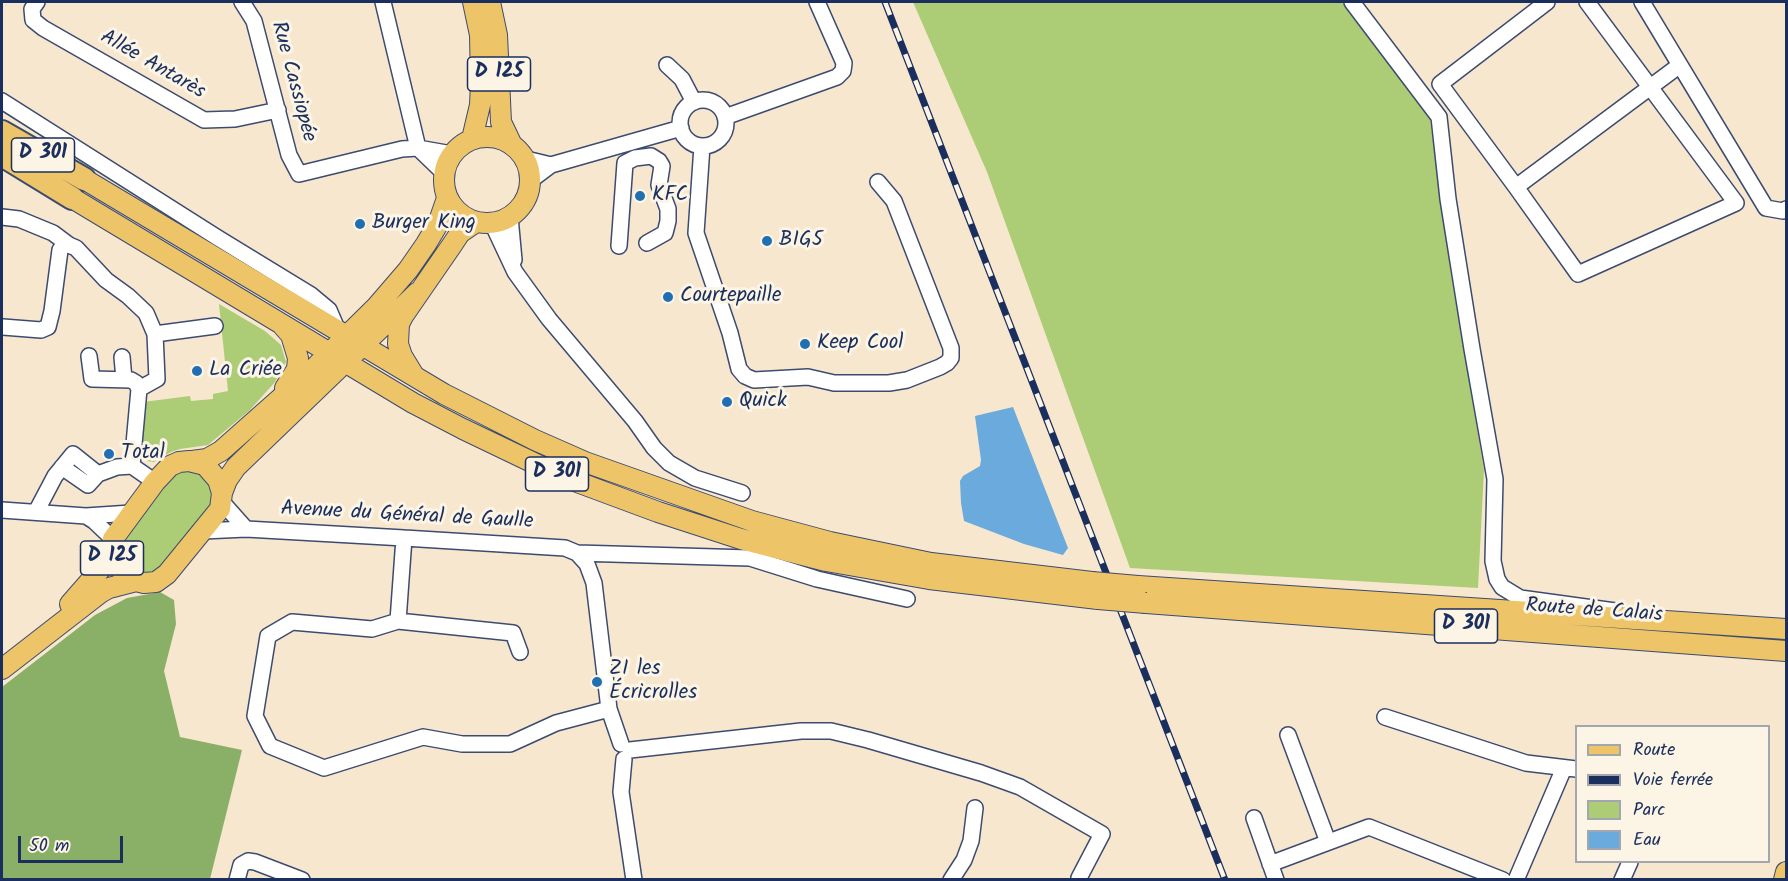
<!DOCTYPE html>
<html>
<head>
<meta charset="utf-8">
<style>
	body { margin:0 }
	#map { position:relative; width:1788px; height:881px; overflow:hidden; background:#f7e7cf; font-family:Kalam,sans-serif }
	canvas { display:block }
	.frame { position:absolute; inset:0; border:3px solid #1b2f5e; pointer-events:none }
	.legend { position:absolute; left:1575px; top:725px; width:195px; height:138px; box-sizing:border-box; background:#fcf5e5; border:2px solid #a2a6af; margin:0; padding:8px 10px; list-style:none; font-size:18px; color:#1b2f5e }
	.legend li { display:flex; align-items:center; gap:12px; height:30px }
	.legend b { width:30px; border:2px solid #a2a6af }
	.scale { position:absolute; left:18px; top:836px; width:105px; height:27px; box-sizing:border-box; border:3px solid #1b2f5e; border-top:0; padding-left:8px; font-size:18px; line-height:21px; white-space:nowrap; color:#1b2f5e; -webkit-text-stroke:4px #fcf5e5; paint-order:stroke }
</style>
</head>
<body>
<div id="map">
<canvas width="1788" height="881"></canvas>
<div class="frame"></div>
<ul class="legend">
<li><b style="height:8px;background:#eec469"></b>Route</li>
<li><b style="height:8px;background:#1b2f5e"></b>Voie ferrée</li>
<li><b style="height:16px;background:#accd75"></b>Parc</li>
<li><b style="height:16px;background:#6aaadd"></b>Eau</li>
</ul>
<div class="scale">50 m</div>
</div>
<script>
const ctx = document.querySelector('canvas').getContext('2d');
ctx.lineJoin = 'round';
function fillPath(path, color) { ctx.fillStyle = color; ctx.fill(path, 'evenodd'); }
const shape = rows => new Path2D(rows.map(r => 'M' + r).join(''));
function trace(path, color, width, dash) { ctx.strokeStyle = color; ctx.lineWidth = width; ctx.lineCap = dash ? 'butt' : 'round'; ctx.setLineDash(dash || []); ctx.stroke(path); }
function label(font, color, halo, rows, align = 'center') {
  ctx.font = font + ' Kalam,sans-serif'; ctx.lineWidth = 6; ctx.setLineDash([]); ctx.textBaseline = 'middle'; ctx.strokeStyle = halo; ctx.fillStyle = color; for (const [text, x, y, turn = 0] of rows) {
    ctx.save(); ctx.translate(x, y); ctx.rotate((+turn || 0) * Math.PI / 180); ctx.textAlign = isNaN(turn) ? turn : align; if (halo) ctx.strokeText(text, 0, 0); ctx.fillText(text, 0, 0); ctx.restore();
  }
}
const green = shape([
	[913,2,1342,2,1430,119,1451,274,1484,470,1478,588,1130,568,987,172],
	[219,304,265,331,281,345,286,362,275,382,250,410,208,445,180,449,171,452,154,462,147,461,141,457,139,450,143,402,190,396,191,401,213,399,213,394,228,391],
	[187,470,195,471,207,478,211,485,213,495,212,505,160,569,154,572,140,574,131,569,124,558,122,551,126,535,172,476]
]);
const forest = shape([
	[160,592,174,600,176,624,164,671,180,737,242,750,210,879,2,879,2,687,95,615,127,598]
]);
const water = shape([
	[1013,407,1068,548,1063,555,1024,544,964,521,961,503,960,481,963,476,980,466,981,460,975,416]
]);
const minor = shape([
	[37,2,32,9,33,20,43,28,204,120,235,119,278,110],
	[242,2,254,21,289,155,299,174,402,149,418,148,452,154],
	[383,2,418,148,444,173],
	[1352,2,1439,117,1448,199,1472,349,1495,479,1493,561,1497,579,1502,587,1520,598,1615,611],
	[1547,2,1440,84,1516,187,1578,274,1736,203,1587,2],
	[1642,2,1766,208,1783,211,1786,209],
	[667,65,682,79,694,102],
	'680 123a23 23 0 1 1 46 0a23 23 0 1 1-46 0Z',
	[2,101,218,238,311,295,329,310,338,331],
	[725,117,837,77,843,71,844,63,817,2],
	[702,146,696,233,730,333,739,369,745,376,754,380,808,377,834,383,889,383,907,380,940,367,947,363,951,358,951,348,894,201,878,182],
	[526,159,551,165],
	[531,180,551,165,681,128],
	[1516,187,1680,65],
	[2,217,19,219,53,233,69,245],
	[510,217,514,260],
	[492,223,515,272,549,319,635,421,654,448,669,463,695,478,742,493],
	[619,246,625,163,635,158,651,156,659,161,662,166,659,185,668,209,668,221,665,233,647,243],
	[3,327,41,330,48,327,52,311,60,250,64,245,69,245,76,248,106,280,128,296,146,313,155,334,157,379,139,389,132,466],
	[155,334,215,326],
	[89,356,92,379,131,380,136,383,139,389],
	[122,357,124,379],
	[62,467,88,485,98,474,117,467,132,466,155,482],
	[222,502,246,529],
	[2,510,86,516,131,513],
	[36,512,55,476,73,454,98,474],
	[86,516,94,521,113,539],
	[203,531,246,529,404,538,565,548,577,553,587,564,594,583,609,709,621,744],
	[577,553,750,558,817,579,907,599],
	[398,621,404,538],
	[520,652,513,633,398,621,372,629,292,622,268,636,255,716,270,746,324,768,423,737,462,744,510,744,556,723,609,709],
	[1385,717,1526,763,1576,769],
	[1288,735,1328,842],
	[630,750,801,731,831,731,868,740,981,773,1020,787,1102,834,1079,878,1080,880],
	[624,759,621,792,634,880],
	[1254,818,1276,880],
	[1270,864,1369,827,1503,880],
	[237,880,241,865,248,861,255,862,302,880],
	[951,880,964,860,971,841,975,808],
	[1516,880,1564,768],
	[1622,880,1630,862]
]);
const major = shape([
	[490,2,497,35,501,122,512,145],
	'444 180a43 43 0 1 1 86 0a43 43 0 1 1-86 0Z',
	[472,139,480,105,481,83,480,35,473,2],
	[84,179,444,394,535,440,585,462,752,521,830,542,931,563,1092,582],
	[72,198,413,403,463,429,561,476,658,512,741,539,826,561,929,579,1098,599],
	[283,326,291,335,298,358,297,369,285,388],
	[413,374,402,356,398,344,399,324,403,316,452,245,460,233,476,222],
	[189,461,205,465,218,480,222,493,220,509,167,574,156,582,144,583,136,581,126,575,115,563,111,552,113,539,155,482,170,466,179,462,189,461],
	[192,461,207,459,221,451,308,374,377,306,408,270,426,244,438,224,447,198],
	[222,493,227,480,236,467,418,292],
	[1138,586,1786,629],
	[1146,603,1786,651],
	[70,604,111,557],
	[2,669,100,593,109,588,136,581],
	[1784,880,1786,872]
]);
const highway = shape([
	[2,132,84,179],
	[2,155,72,198]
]);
const rail = shape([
	[885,2,1225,880]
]);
const majorBridge = shape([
	[1092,582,1138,586],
	[1098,599,1146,603]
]);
const markers = [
	[640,196,6,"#1f6fb2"],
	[360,224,6,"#1f6fb2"],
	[767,241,6,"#1f6fb2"],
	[668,297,6,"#1f6fb2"],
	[805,344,6,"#1f6fb2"],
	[197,371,6,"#1f6fb2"],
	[727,402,6,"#1f6fb2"],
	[109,454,6,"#1f6fb2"],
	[597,682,6,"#1f6fb2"]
];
const shields = [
	[499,74,63],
	[43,155,63],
	[557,474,63],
	[112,558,63],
	[1466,626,63]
];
const shieldNames = [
	["D 125",499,74],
	["D 301",43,155],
	["D 301",557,474],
	["D 125",112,558],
	["D 301",1466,626]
];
const streetNames = [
	["Allée Antarès",152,66,30],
	["Rue Cassiopée",292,82,75],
	["Avenue du Général de Gaulle",407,517,3],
	["Route de Calais",1594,612,4]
];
const poiNames = [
	["KFC",652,196],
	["Burger King",372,224],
	["BIG5",779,241],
	["Courtepaille",680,297],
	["Keep Cool",817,344],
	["La Criée",209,371],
	["Quick",739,402],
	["Total",121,454],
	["ZI les",609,670],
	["Écricrolles",609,694]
];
fillPath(green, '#accd75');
fillPath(forest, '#89b066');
fillPath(water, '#6aaadd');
trace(minor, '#3c4b6f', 18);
trace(major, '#3c4b6f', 22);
trace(highway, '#3c4b6f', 26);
trace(minor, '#fff', 15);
trace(major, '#eec469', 20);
trace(highway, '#eec469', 22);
trace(rail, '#1b2f5e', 7);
trace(rail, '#fcf5e5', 4.5, [14]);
trace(majorBridge, '#3c4b6f', 22, []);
trace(majorBridge, '#eec469', 20);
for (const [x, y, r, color] of markers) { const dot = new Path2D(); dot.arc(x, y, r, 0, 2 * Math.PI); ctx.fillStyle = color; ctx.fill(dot); trace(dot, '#fcf5e5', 2); }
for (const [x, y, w] of shields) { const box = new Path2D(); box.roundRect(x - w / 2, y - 17, w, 34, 4.5); ctx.fillStyle = '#fcf5e5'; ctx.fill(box); trace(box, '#1b2f5e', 1.5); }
label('bold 20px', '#1b2f5e', null, shieldNames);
label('21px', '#1b2f5e', '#fcf5e5', streetNames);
label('21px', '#1b2f5e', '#fcf5e5', poiNames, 'left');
</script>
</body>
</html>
